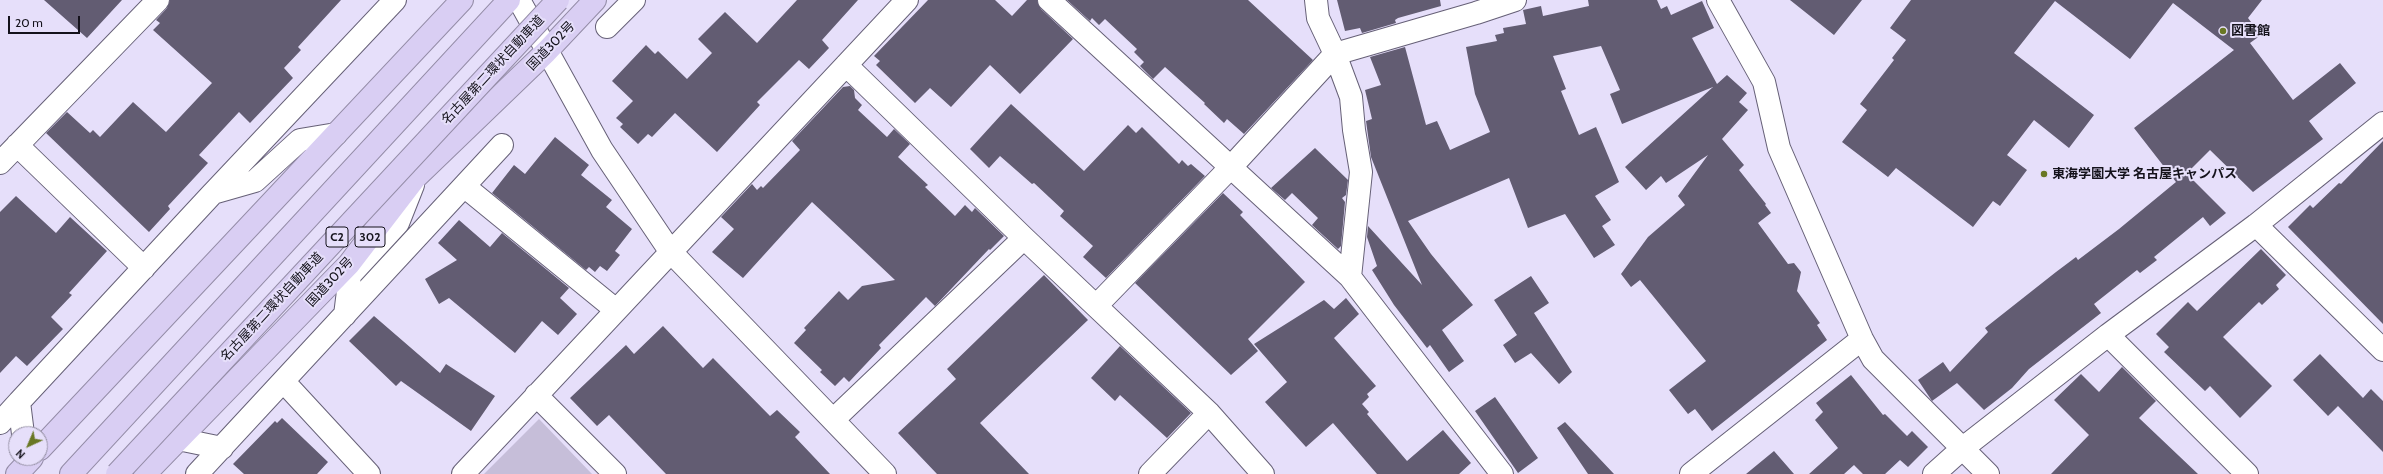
<!DOCTYPE html>
<html>
<head>
<meta charset="utf-8">
<style>
	body { margin:0 }
	#map { position:relative; width:2383px; height:474px; overflow:hidden; background:#e6dffa; font-family:Cabin,sans-serif }
	canvas { display:block }
	.north { position:absolute; left:8px; top:426px; width:40px; height:40px; box-sizing:border-box; background:#e6dffa; border:1px solid #928da1; border-radius:50%; rotate:224deg; font-size:11px; font-weight:700; line-height:16px; text-align:center; color:#14121b }
	.north::after { content:''; display:block; margin:auto; width:14px; height:18px; background:#697724; clip-path:polygon(50% 0,100% 100%,50% 72%,0 100%) }
	.scale { position:absolute; left:8px; top:16px; width:72px; height:18px; box-sizing:border-box; border:2px solid #14121b; border-top:0; padding-left:5px; font-size:12px; line-height:14px; white-space:nowrap; color:#14121b; -webkit-text-stroke:3px #e6dffa; paint-order:stroke }
</style>
</head>
<body>
<div id="map">
<canvas width="2383" height="474"></canvas>
<div class="north">N</div>
<div class="scale">20 m</div>
</div>
<script>
const ctx = document.querySelector('canvas').getContext('2d');
ctx.lineJoin = 'round';
function fillPath(path, color) { ctx.fillStyle = color; ctx.fill(path, 'evenodd'); }
const shape = rows => new Path2D(rows.map(r => 'M' + r).join(''));
function trace(path, color, width, dash) { ctx.strokeStyle = color; ctx.lineWidth = width; ctx.lineCap = dash ? 'butt' : 'round'; ctx.setLineDash(dash || []); ctx.stroke(path); }
function label(font, color, halo, rows, align = 'center') {
  ctx.font = font + ' Cabin,"Noto Sans JP",sans-serif'; ctx.lineWidth = 4; ctx.setLineDash([]); ctx.textBaseline = 'middle'; ctx.strokeStyle = halo; ctx.fillStyle = color; for (const [text, x, y, turn = 0] of rows) {
    ctx.save(); ctx.translate(x, y); ctx.rotate((+turn || 0) * Math.PI / 180); ctx.textAlign = isNaN(turn) ? turn : align; if (halo) ctx.strokeText(text, 0, 0); ctx.fillText(text, 0, 0); ctx.restore();
  }
}
const green = shape([
	[539,419,592,474,484,474]
]);
const building = shape([
	[44,0,122,0,87,38],
	[170,0,341,0,298,47,301,50,284,68,293,78,250,123,239,112,199,155,208,163,168,206,170,209,149,232,46,133,67,112,90,133,93,130,100,137,133,102,166,132,212,83,153,30,160,23,156,20,167,8],
	[797,0,858,0,822,40,829,48,809,69,799,60,757,102,760,105,717,152,675,113,652,137,648,134,638,144,620,127,623,124,616,118,633,101,612,81,646,45,655,54,658,51,687,79,712,53,698,39,725,12,757,43],
	[928,0,995,0,1012,16,1027,0,1037,0,1041,9,1073,39,1020,94,990,65,951,107,930,88,915,103,876,65,880,61,874,56],
	[1067,0,1248,0,1313,60,1244,134,1227,119,1224,123,1204,104,1205,103,1165,67,1153,79,1140,66,1144,62,1134,52,1137,49,1105,19,1099,25,1092,18,1090,21],
	[1337,0,1440,0,1441,6,1398,18,1395,20,1396,23,1362,33,1360,28,1345,31],
	[1588,0,1657,0,1661,9,1667,6,1671,15,1702,1,1714,28,1692,38,1717,84,1727,75,1747,93,1739,102,1748,110,1722,139,1744,165,1739,170,1766,204,1765,205,1771,213,1758,223,1788,264,1794,263,1801,272,1797,291,1820,323,1817,325,1827,340,1712,431,1695,409,1688,414,1669,390,1706,361,1640,280,1631,287,1621,274,1648,237,1685,205,1678,196,1708,155,1666,183,1661,176,1646,190,1625,167,1713,87,1622,124,1610,94,1620,90,1601,46,1553,56,1566,89,1561,91,1579,135,1596,127,1619,182,1595,196,1611,220,1602,226,1615,245,1594,258,1565,214,1528,228,1509,178,1408,221,1431,254,1473,305,1442,330,1464,361,1449,372,1430,345,1427,348,1394,305,1372,270,1377,266,1367,237,1368,226,1422,285,1371,157,1366,121,1372,119,1365,90,1381,85,1370,57,1405,47,1426,125,1437,121,1450,150,1490,132,1475,94,1466,47,1497,41,1495,35,1504,33,1503,28,1526,24,1523,10,1541,6,1543,16,1589,6],
	[1790,0,1862,0,1834,35],
	[1911,0,2262,0,2248,18,2261,35,2250,43,2293,100,2340,63,2356,83,2309,121,2323,139,2253,192,2210,150,2181,179,2187,174,2226,213,2210,226,2203,217,2154,257,2157,260,2140,273,2137,270,2094,304,2101,313,2029,369,2012,388,1984,410,1957,383,1932,401,1918,380,1943,362,1950,372,1988,332,1985,328,2056,272,2076,257,2078,260,2119,229,2176,182,2134,128,2234,50,2173,3,2130,59,2055,1,2014,53,2094,115,2069,148,2034,120,2007,155,2027,170,2000,206,1993,201,1973,227,1896,168,1888,177,1842,142,1867,110,1860,104,1894,60,1892,58,1906,40,1890,28],
	[850,86,854,90,855,98,862,105,858,110,887,137,894,129,910,144,898,157,928,185,925,187,955,216,965,205,972,212,975,208,1004,236,990,250,989,249,935,306,926,297,879,345,881,348,849,382,844,377,835,386,820,372,822,370,794,343,806,330,804,328,839,291,848,300,862,286,895,280,812,202,743,278,712,252,734,229,721,217,752,184,757,190,761,186,763,188,800,150,792,141,843,87],
	[1011,104,1084,171,1128,125,1136,133,1142,127,1179,164,1182,160,1188,166,1191,164,1205,176,1106,278,1083,257,1093,246,1060,216,1064,211,1034,183,1032,184,1000,156,989,168,970,149],
	[555,137,589,165,581,175,612,200,606,207,632,229,615,251,620,255,607,271,600,266,595,272,589,267,586,270,492,193,514,165,525,174],
	[2383,141,2383,324,2288,227,2310,205,2313,208,2339,183,2341,184],
	[1315,148,1348,180,1346,195,1342,198,1345,202,1341,246,1338,249,1312,225,1318,218,1292,193,1285,200,1271,188],
	[1223,193,1243,212,1240,215,1305,282,1248,339,1258,351,1231,375,1135,283],
	[16,196,56,233,70,217,107,251,69,293,72,295,51,317,63,329,27,366,16,356,0,373,0,212],
	[459,220,490,247,502,233,569,288,560,298,577,314,558,335,542,321,515,353,449,298,439,304,425,279,457,260,438,243],
	[2261,249,2286,275,2276,285,2279,289,2262,305,2259,302,2223,337,2272,386,2240,418,2210,386,2205,391,2164,352,2169,347,2156,334,2188,302,2197,311],
	[1044,275,1088,320,980,423,1029,474,937,474,898,433,956,379,947,369],
	[1531,276,1549,303,1534,313,1572,372,1559,384,1531,353,1515,363,1503,345,1517,335,1494,300],
	[1346,298,1359,314,1334,338,1376,386,1367,394,1369,397,1362,404,1369,412,1367,414,1407,461,1443,430,1471,463,1459,474,1377,474,1333,423,1306,447,1265,402,1287,382,1254,344,1324,300,1334,309],
	[374,316,440,373,446,364,495,396,471,431,401,381,396,386,349,341],
	[663,326,703,368,713,358,770,416,777,410,800,432,795,437,830,474,666,474,609,415,597,426,570,398,626,345,634,354],
	[1120,346,1191,413,1167,438,1120,395,1115,401,1091,378],
	[2320,354,2363,398,2371,389,2383,401,2383,452,2338,406,2328,416,2293,380],
	[2122,367,2156,401,2139,418,2198,474,2051,474,2089,435,2054,400,2081,374,2099,392],
	[1851,375,1883,415,1885,414,1907,436,1912,431,1928,447,1908,467,1900,460,1885,474,1863,474,1854,465,1844,474,1809,474,1838,448,1815,420,1823,412,1816,403],
	[1495,397,1538,458,1518,473,1475,411],
	[282,418,328,462,317,474,244,474,233,464,275,421,277,423],
	[1565,422,1614,474,1588,474,1557,428],
	[1774,451,1794,474,1746,474]
]);
const minor = shape([
	[519,0,602,150,670,251,885,474],
	[1049,0,1350,277,1502,474],
	[1316,0,1318,18,1335,54,1476,13,1515,0],
	[1718,0,1764,82,1779,148,1862,339,1873,359,1988,474],
	[607,27,634,0],
	[846,65,1024,238,1209,413,1263,474],
	[17,145,144,268],
	[0,163,158,0],
	[464,186,616,310],
	[213,193,395,0],
	[2256,225,2383,350],
	[1096,306,1231,167,1335,54,1351,97,1354,130,1361,172,1350,277],
	[345,315,350,275,398,223,413,185],
	[2108,335,2247,474],
	[284,382,369,474],
	[536,395,615,474],
	[833,420,1024,238],
	[0,423,19,402],
	[23,434,19,402,213,193,255,181,300,140,336,134],
	[178,439,222,448],
	[197,474,502,145],
	[463,474,907,0],
	[1150,474,1209,413],
	[1691,474,1862,339],
	[1934,474,1963,448,2108,335,2256,225,2383,123]
]);
const highway = shape([
	[40,449,462,0],
	[17,474,32,458],
	[71,474,509,0],
	[145,474,349,264,415,178,546,52,595,0]
]);
const highwayBridge = shape([
	[117,474,558,0]
]);
const markers = [
	[2223,31,4,"#697724"],
	[2044,174,4,"#697724"]
];
const shields = [
	[337,237,22],
	[370,237,30]
];
const shieldNames = [
	["C2",337,237],
	["302",370,237]
];
const poiNames = [
	["図書館",2231,31],
	["東海学園大学 名古屋キャンパス",2052,174]
];
const streetNames = [
	["国道302号",551,46,-46],
	["名古屋第二環状自動車道",493,70,-47],
	["国道302号",330,282,-47],
	["名古屋第二環状自動車道",272,307,-47]
];
fillPath(green, '#c6bed9');
fillPath(building, '#625c72');
trace(minor, '#666077', 24);
trace(highway, '#948ca7', 24);
trace(minor, '#fff', 22);
trace(highway, '#d9cef3', 22);
trace(highwayBridge, '#948ca7', 24, []);
trace(highwayBridge, '#d9cef3', 22);
for (const [x, y, r, color] of markers) { const dot = new Path2D(); dot.arc(x, y, r, 0, 2 * Math.PI); ctx.fillStyle = color; ctx.fill(dot); trace(dot, '#e6dffa', 1.5); }
for (const [x, y, w] of shields) { const box = new Path2D(); box.roundRect(x - w / 2, y - 10, w, 20, 3); ctx.fillStyle = '#e6dffa'; ctx.fill(box); trace(box, '#14121b', 1); }
label('bold 12px', '#14121b', null, shieldNames);
label('bold 13px', '#14121b', '#e6dffa', poiNames, 'left');
label('13px', '#14121b', '#e6dffa', streetNames);
</script>
</body>
</html>
